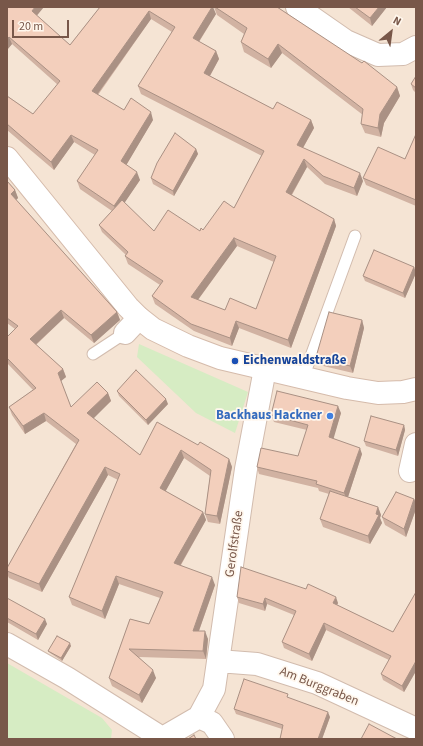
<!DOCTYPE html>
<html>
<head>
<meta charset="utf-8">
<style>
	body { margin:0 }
	#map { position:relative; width:423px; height:746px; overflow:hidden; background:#fdf3e6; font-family:"Source Sans 3",sans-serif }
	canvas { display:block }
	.frame { position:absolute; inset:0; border:8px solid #785749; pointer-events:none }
	.north { position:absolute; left:371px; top:12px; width:40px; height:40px; -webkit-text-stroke:3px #fff7ed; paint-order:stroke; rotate:29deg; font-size:11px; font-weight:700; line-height:16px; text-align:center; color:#785749 }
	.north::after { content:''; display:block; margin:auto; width:14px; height:18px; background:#785749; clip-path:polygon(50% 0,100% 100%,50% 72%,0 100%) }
	.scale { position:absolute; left:12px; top:20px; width:57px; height:18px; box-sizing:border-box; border:2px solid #785749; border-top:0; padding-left:5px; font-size:12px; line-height:14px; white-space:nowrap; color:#785749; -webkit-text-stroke:3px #fff7ed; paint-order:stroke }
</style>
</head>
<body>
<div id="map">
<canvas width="423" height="746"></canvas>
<div class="frame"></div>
<div class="north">N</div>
<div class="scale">20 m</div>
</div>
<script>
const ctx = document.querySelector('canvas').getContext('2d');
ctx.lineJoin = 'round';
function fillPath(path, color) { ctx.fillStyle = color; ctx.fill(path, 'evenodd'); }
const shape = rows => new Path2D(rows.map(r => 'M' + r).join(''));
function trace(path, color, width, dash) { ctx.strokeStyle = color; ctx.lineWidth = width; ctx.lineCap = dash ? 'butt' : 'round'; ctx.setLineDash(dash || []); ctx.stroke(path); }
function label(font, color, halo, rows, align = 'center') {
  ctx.font = font + ' "Source Sans 3",sans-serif'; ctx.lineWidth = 3.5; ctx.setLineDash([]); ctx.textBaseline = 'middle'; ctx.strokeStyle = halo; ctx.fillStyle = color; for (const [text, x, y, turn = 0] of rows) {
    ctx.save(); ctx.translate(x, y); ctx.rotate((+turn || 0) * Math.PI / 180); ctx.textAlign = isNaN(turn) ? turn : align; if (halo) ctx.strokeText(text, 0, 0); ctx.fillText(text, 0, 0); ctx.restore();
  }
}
const residential = shape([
	[7,7,416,7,416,739,7,739]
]);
const green = shape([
	[139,344,248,392,235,433,196,413,137,357],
	[7,663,102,718,112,730,111,739,7,739]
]);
const lane = shape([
	[93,354,125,333],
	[303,378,355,236]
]);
const street = shape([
	[297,7,346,41,378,55,403,54,416,47],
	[125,333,139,318],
	[410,471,416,444],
	[7,644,67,678,162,738],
	[218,661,257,664,317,683,416,729],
	[199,717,212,723,223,739],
	[161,739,199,717,214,689,246,469,265,369]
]);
const secondary = shape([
	[7,158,128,307,139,318,153,329,188,346,220,358,347,388,378,393,403,392,416,389]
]);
const wall = shape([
	[7,7,37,16,70,45,100,7,216,14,199,42,216,51,219,59,210,76,273,109,311,120,314,128,303,148,363,181,357,196,325,184,307,167,292,195,334,219,336,226,291,348,239,328,232,346,194,331,155,304,152,296,160,285,128,264,125,256,126,255,102,232,99,225,112,211,80,189,77,181,95,155,74,142,54,170,7,130,7,96,33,114,58,85,12,44,7,50],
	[151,19,172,32,138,86,141,94,262,156,234,208,203,230,200,231,154,231,124,203,140,180,126,165,153,120,124,110,98,95],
	[237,246,274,262,256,309,225,310,198,300],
	[214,7,277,7,397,87,400,96,384,123,381,137,365,133,361,124,363,115,282,53,271,68,244,52,241,42,244,34,217,15],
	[348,7,387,7,372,26],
	[416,76,416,93,413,90,411,84],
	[416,134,416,206,366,185,363,178,405,159],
	[196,149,198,154,174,196,153,184,151,178],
	[7,181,15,190,18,198,16,200,117,312,120,320,94,343,64,318,36,345,63,369,66,377,61,381,71,407,108,393,111,401,93,418,140,455,198,445,229,459,232,467,220,524,208,522,205,514,210,476,184,458,165,491,203,512,206,520,181,565,215,585,199,631,208,639,206,659,139,657,156,678,142,703,112,686,109,678,130,619,149,624,160,598,119,584,105,619,72,605,69,597,118,480,108,475,42,592,9,578,7,574,7,568,76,444,46,421,25,434,12,415,9,407,33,390,7,363,7,337,15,329,7,323],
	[414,267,416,273,405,298,365,281,363,276],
	[362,320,364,328,353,373,319,365,316,357],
	[117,391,168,404,148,425,119,396],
	[341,413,333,438,362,454,348,497,378,507,381,515,380,518,382,523,370,544,323,527,320,519,329,494,319,491,318,488,259,474,257,467,298,456,307,430,274,422,271,415],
	[404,425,405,430,398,456,366,446,364,441],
	[414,499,416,503,416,509,406,537,385,525,382,517],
	[306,589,338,603,337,605,393,632,416,592,416,671,404,692,383,680,381,674,389,660,326,630,312,661,284,648,282,642,294,615,267,604,265,611,239,603,237,597],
	[7,598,47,624,38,640,7,622],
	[71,646,62,661,50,653,48,651],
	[289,698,330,717,322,739,280,739,282,729,236,714,234,709]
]);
const shadedWall = shape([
	[35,7,44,7,34,19,32,11],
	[212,7,213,7,216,14,196,46,193,38],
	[379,7,387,7,372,26,370,18],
	[149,11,151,19,94,99,92,91],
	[9,37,12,44,7,50,7,39],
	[278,44,282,53,271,68,268,59],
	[216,51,219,59,207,81,204,73],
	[397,87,400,96,384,123,381,137,378,128,380,114],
	[151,112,153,120,124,169,121,161],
	[311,120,314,128,300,153,297,145],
	[71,135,74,142,54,170,51,162],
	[196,149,198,154,174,196,173,191],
	[304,159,307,167,289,199,286,192],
	[137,172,140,180,117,214,114,206],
	[360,173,363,181,357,196,354,188],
	[15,190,18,198,14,202,11,194],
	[334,219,336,226,291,348,288,340],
	[234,238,237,246,194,305,191,297],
	[414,267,416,273,405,298,403,293],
	[61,310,64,318,33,347,30,339],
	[117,312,120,320,94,343,91,335],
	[362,320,364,328,353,373,350,366],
	[236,321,239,328,232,346,230,338],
	[63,369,66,377,61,381,58,373],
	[108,393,111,401,90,422,87,413],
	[166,399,168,404,148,425,146,420],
	[338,406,341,413,332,444,329,437],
	[44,413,46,421,25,434,23,426],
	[404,425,405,430,398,456,396,450],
	[360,448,362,454,347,500,344,493],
	[181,450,184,458,163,496,160,488],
	[229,459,232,467,220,524,217,516],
	[105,467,108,475,42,592,39,584],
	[414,499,416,503,416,509,406,537,404,529],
	[378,507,381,515,380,518,382,523,370,544,368,536,376,514],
	[203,512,206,520,177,571,174,563],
	[116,576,119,584,105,619,102,611],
	[212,577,215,585,196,639,193,631],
	[336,597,338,603,335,609,333,603],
	[265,598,267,604,265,611,263,604],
	[45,619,47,624,38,640,36,634],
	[324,623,326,630,312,661,309,654],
	[205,631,208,639,206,659,203,651],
	[70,643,71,646,62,661,61,658],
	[416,661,416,671,404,692,402,686],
	[153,670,156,678,142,703,139,695],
	[328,712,330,717,322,739,318,739]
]);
const building = shape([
	[7,7,35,7,32,11,70,45,100,7,212,7,193,38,216,51,204,73,273,109,277,102,311,120,297,145,360,173,354,188,323,176,304,159,286,192,334,219,288,340,236,321,230,338,191,324,152,296,163,281,125,256,128,252,99,225,122,200,154,231,168,210,200,231,201,228,203,230,224,201,234,208,264,151,138,86,175,27,149,11,92,91,124,110,131,98,151,112,121,161,137,172,114,206,77,181,98,150,71,135,51,162,7,124,7,96,33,114,60,81,9,37,7,39,7,7],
	[234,238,276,256,256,309,230,298,225,310,191,297,234,238],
	[215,7,277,7,362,63,364,61,397,87,380,114,378,128,361,124,363,109,278,44,268,59,241,42,247,28,215,7],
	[355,7,379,7,370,18,355,7],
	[416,76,416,88,411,84,416,76],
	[175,133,196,149,173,191,151,178,157,163,175,133],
	[416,134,416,200,363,178,378,147,405,159,416,134],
	[7,181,15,190,11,194,117,312,91,335,61,310,30,339,63,369,58,373,71,407,97,382,108,393,87,413,140,455,157,422,198,445,200,442,229,459,217,516,205,514,211,470,181,450,160,488,203,512,174,563,212,577,193,631,205,631,203,651,129,649,153,670,139,695,109,678,130,619,149,624,163,592,116,576,102,611,69,597,120,474,105,467,39,584,7,571,7,568,79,440,44,413,23,426,9,407,36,388,7,358,7,337,18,326,7,318,7,181],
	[374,250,414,267,403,293,363,276,374,250],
	[329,312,362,320,350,366,316,357,329,312],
	[136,370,166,399,146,420,117,391,136,370],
	[277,391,338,406,329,437,360,448,344,493,316,484,317,481,257,467,261,448,298,456,308,425,271,415,277,391],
	[371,416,404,425,396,450,364,441,371,416],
	[330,491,378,507,376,514,379,515,368,536,320,519,330,491],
	[396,492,414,499,404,529,382,517,396,492],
	[241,567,306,589,308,584,336,597,333,603,393,632,416,592,416,661,402,686,381,674,391,656,324,623,309,654,282,642,296,611,265,598,263,604,237,597,241,567],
	[7,598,45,619,36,634,7,618,7,598],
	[57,636,70,643,61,658,48,651,57,636],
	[244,679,288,694,287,697,328,712,318,739,280,739,283,725,234,709,244,679],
	[369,724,397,739,361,739,369,724],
	[194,735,196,739,188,739,194,735]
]);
const markers = [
	[235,361,4,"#1a4fb4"],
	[330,416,4,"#3f7fe0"]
];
const transitNames = [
	["Eichenwaldstraße",243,361]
];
const shopNames = [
	["Backhaus Hackner",322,416]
];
const streetNames = [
	["Gerolfstraße",235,544,-82],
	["Am Burggraben",319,687,22]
];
fillPath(residential, '#f5e4d4');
fillPath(green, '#d6ecc3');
trace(lane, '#d2bcae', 13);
trace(street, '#d2bcae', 24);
trace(secondary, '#d5bbab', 24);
trace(lane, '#fff', 11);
trace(street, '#fff', 22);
trace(secondary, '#fff', 22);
fillPath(wall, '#d1b2a2');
fillPath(shadedWall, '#aa9184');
fillPath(building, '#f3cfbc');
trace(building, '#aa9184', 1);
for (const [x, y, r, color] of markers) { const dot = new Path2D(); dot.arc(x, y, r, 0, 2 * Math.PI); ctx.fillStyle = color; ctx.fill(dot); trace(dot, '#fff7ed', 1.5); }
label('bold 13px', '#164399', '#fff7ed', transitNames, 'left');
label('bold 13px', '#366cbe', '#fff7ed', shopNames, 'right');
label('13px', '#785749', '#fff7ed', streetNames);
</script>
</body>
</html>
